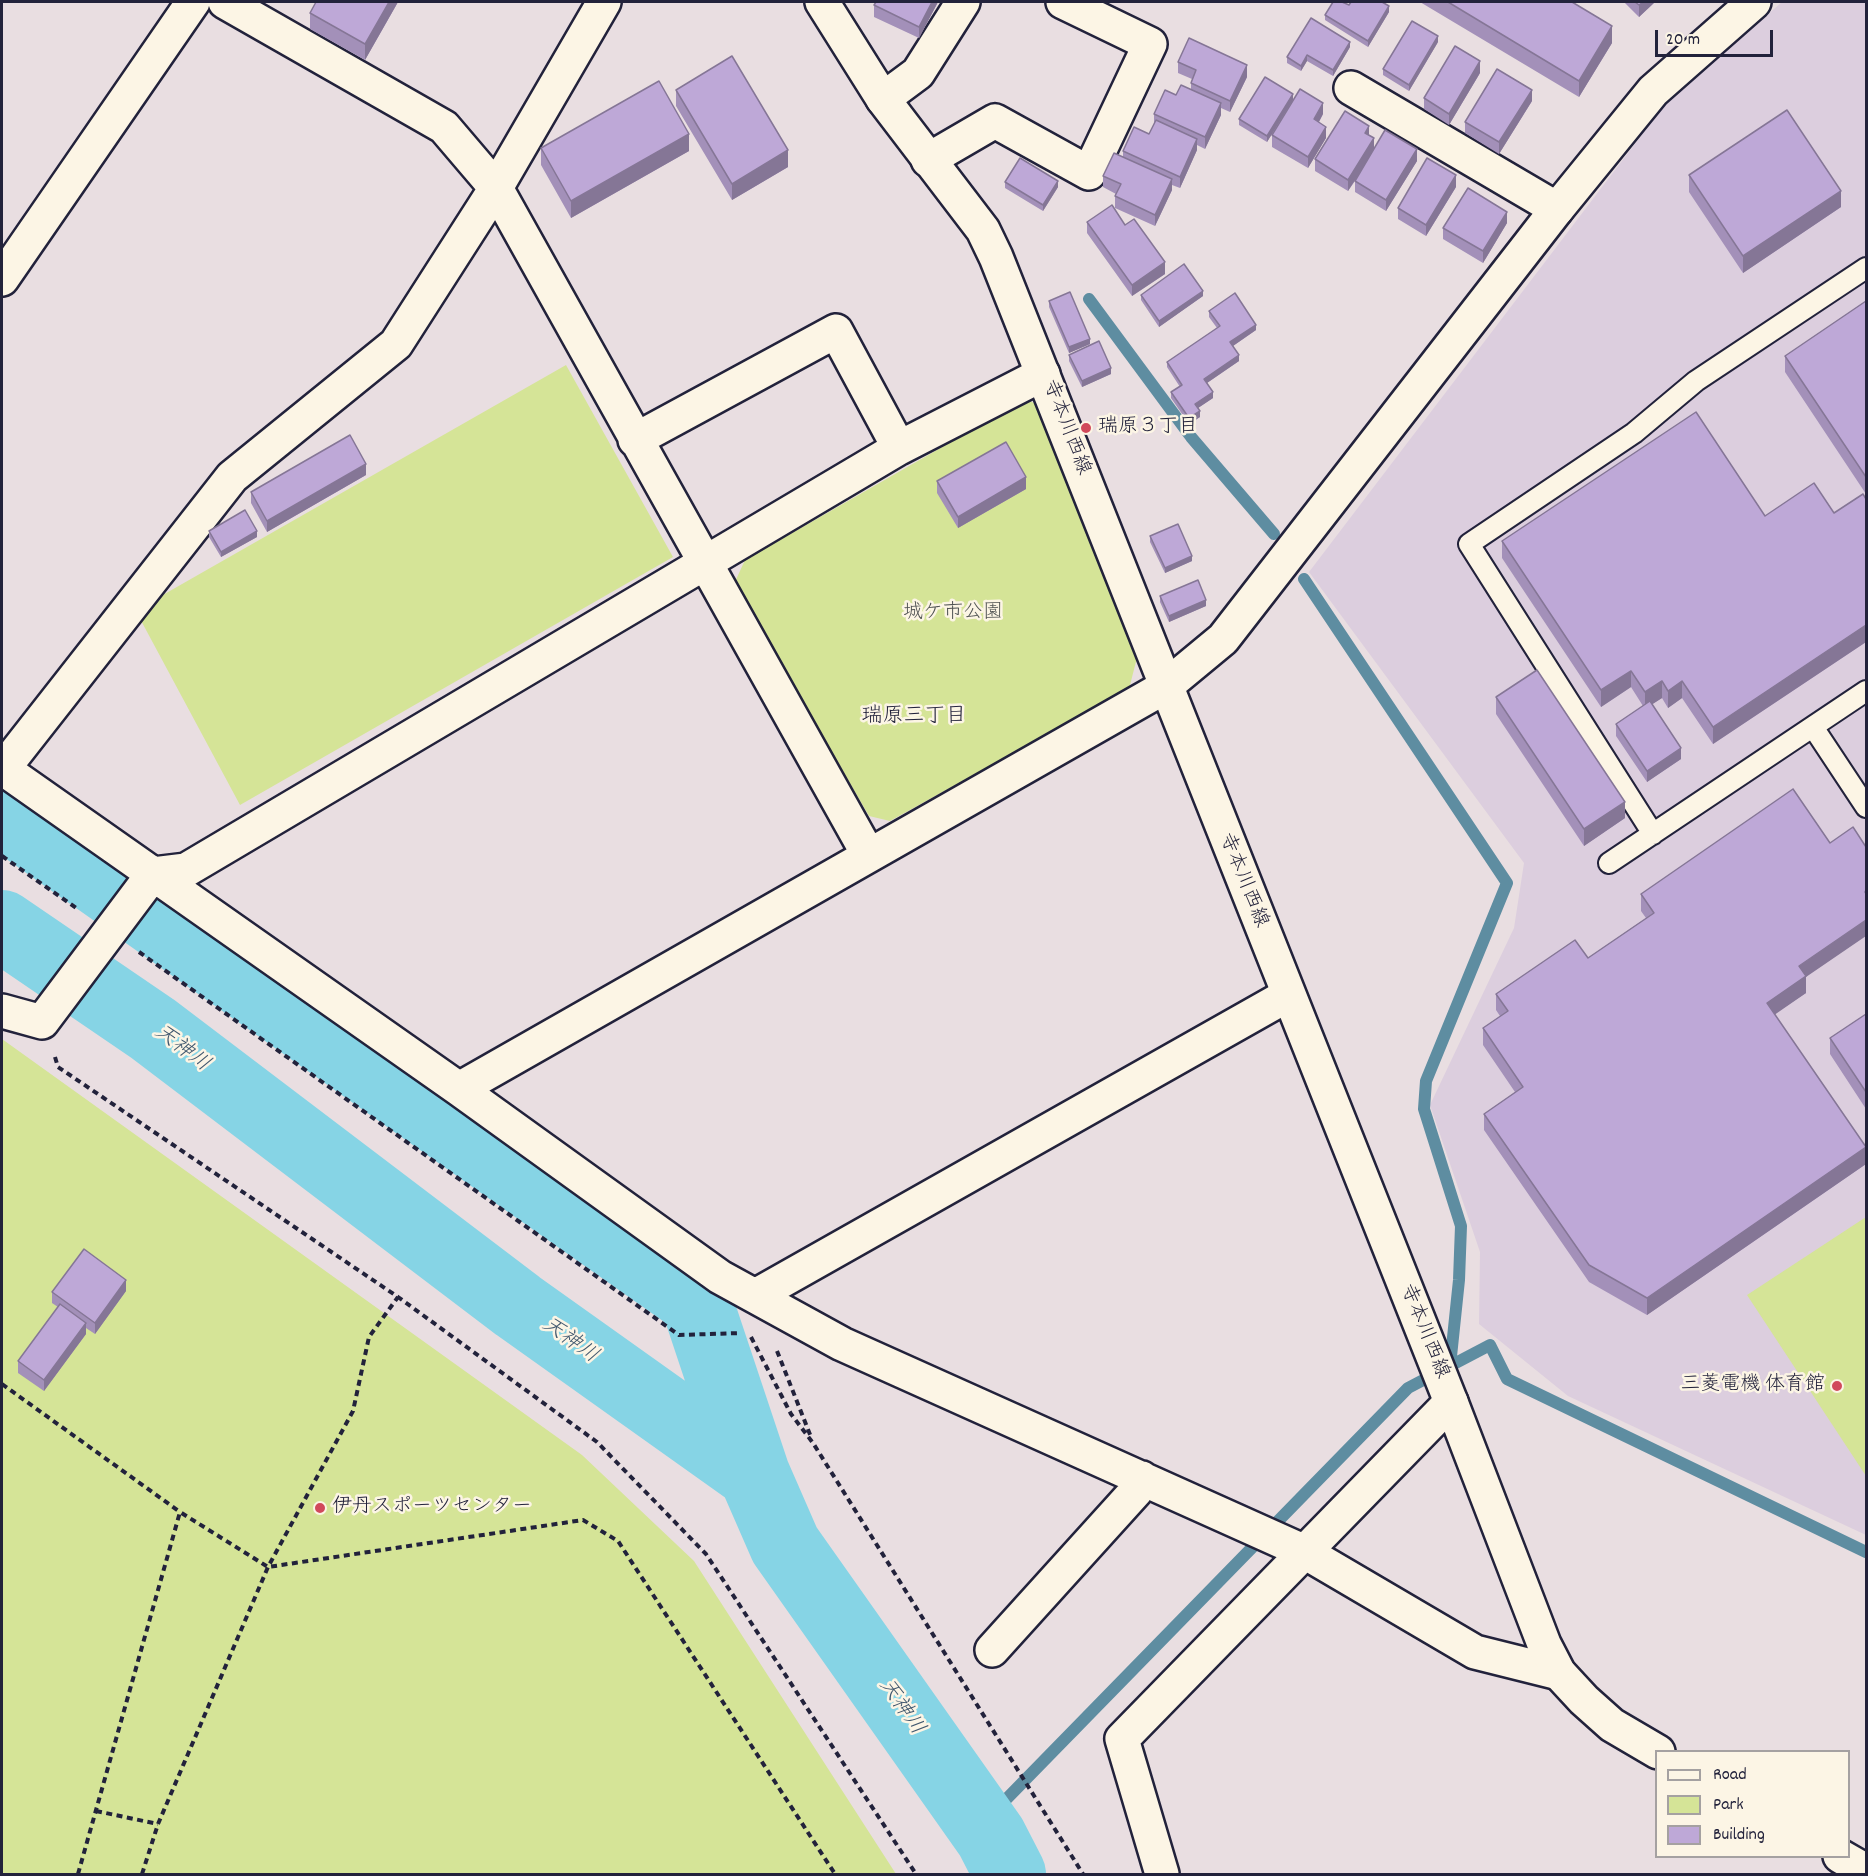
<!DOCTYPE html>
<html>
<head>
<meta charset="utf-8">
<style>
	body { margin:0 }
	#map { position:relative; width:1868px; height:1876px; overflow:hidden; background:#e9dee1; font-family:Dekko,sans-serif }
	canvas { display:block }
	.frame { position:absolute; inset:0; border:3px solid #22223b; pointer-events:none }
	.legend { position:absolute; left:1655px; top:1750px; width:195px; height:108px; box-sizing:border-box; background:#fcf5e5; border:2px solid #a5a1a1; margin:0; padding:8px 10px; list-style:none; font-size:18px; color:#22223b }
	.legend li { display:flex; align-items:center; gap:12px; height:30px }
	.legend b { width:30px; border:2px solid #a5a1a1 }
	.scale { position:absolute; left:1655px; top:30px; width:118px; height:27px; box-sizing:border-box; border:3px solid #22223b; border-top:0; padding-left:8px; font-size:18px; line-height:21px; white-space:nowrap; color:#22223b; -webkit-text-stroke:4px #fcf5e5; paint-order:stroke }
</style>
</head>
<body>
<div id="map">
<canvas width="1868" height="1876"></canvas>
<div class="frame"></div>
<ul class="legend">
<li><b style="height:8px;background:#fcf5e5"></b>Road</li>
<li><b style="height:16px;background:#d5e497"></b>Park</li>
<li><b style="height:16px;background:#bea8d7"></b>Building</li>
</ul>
<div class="scale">20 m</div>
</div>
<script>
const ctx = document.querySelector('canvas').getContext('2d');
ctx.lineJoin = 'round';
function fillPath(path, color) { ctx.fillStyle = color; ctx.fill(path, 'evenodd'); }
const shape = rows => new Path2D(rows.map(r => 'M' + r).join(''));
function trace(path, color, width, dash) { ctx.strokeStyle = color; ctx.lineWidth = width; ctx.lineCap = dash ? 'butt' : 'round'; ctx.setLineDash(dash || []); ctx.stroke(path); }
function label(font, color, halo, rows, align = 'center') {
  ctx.font = font + ' Dekko,"Klee One",sans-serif'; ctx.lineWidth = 5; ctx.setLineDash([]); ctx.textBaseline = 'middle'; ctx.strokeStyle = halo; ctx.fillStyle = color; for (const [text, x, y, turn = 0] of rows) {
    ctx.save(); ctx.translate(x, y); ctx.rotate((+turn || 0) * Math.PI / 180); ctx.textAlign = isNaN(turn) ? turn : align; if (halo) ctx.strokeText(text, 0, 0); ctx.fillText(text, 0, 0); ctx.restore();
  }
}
const built = shape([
	[1782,2,1866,2,1866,1535,1568,1396,1479,1324,1480,1252,1430,1105,1514,928,1524,863,1309,572,1666,103]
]);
const green = shape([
	[566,365,673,557,240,805,138,615,147,604],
	[1026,399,1044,408,1140,646,1129,689,890,821,869,816,734,584,745,560],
	[2,1039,582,1455,694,1561,896,1874,2,1874],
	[1866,1217,1866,1476,1747,1295]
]);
const stream = shape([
	[1089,299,1191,437,1274,534],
	[1304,579,1507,883,1426,1081,1424,1109,1461,1226,1459,1280,1450,1366],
	[982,1824,1408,1388,1490,1345,1507,1379,1866,1552]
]);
const river = shape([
	[2,812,690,1296,700,1312,754,1474],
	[2,926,153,1029,518,1306,754,1474,785,1545,991,1837,1010,1874]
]);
const path = shape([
	[2,856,79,910],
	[139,952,679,1335,741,1333],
	[55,1057,58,1067,398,1297,597,1442,706,1554,916,1874],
	[751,1337,791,1414,813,1443,1083,1874],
	[777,1351,811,1437],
	[2,1384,180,1512],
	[96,1811,158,1824],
	[78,1874,180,1512,268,1567,583,1520,618,1541,835,1874],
	[142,1874,158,1824,268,1567,353,1411,369,1337,398,1297]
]);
const service = shape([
	[1813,727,1866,807],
	[1653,834,1469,544,1634,433,1696,381,1866,268],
	[1609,863,1866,691]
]);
const minor = shape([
	[225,2,444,127,496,188,868,854],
	[1351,88,1557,209],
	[883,99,918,73,963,2],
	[928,160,995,121,1089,173,1150,44,1063,2],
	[2,279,193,2],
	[899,448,1043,374],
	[2,768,459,1089,720,1277,842,1344,1303,1551,1475,1652,1559,1673],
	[3,769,232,477,396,344,496,188,604,2],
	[2,1011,42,1022,153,874,186,870,899,448,836,331,635,440],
	[459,1089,1165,687],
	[755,1296,1288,995],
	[992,1650,1135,1492,1142,1478],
	[1162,1874,1122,1739,1451,1402]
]);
const tertiary = shape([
	[1165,687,1223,639,1557,209,1653,91,1754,2]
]);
const secondary = shape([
	[822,2,883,99,983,230,996,257,1451,1402,1544,1644,1559,1673,1584,1700,1612,1725,1658,1752],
	[1840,1856,1866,1871]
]);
const wall = shape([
	[398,2,365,60,310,29,310,13],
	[876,2,938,2,919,38,874,17,874,5],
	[1420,2,1572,2,1612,43,1579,97],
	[1624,2,1655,2,1639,17],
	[1349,5,1389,12,1368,47,1325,20,1325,15],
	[1438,42,1409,91,1383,75,1383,69],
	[1350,47,1333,76,1307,61,1301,71,1287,63,1287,57],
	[1178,62,1247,77,1230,112,1221,108,1221,115,1205,149,1197,145,1197,150,1180,188,1172,185,1172,190,1155,226,1115,208,1115,196,1116,194,1103,187,1103,176,1123,156,1123,151,1149,134,1154,124,1154,114,1176,95,1191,89,1191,83,1192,79,1178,73],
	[1480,73,1449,125,1424,109,1424,98],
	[676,90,788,167,732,200,676,106],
	[1293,100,1267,142,1239,125,1239,119],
	[1532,101,1499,154,1465,133,1465,122],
	[1323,114,1319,122,1326,138,1308,168,1272,147,1272,135],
	[1369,136,1374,149,1417,161,1386,211,1355,192,1355,181,1348,191,1315,171,1315,159],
	[541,148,689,151,571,218,541,165],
	[1689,175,1841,207,1743,273,1689,192],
	[1005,182,1058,187,1043,211,1005,188],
	[1456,187,1426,236,1398,219,1398,208],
	[1087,222,1125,225,1165,274,1132,296,1087,233],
	[1507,223,1483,263,1443,239,1443,228],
	[1141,295,1203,296,1159,327,1141,300],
	[1049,301,1090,344,1069,353,1049,307],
	[1866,301,1866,494,1785,372,1785,356],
	[1209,311,1256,330,1233,346,1239,361,1207,383,1213,398,1198,408,1200,417,1189,424,1171,398,1171,392,1180,387,1167,367,1167,362,1217,328,1209,317],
	[1069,355,1111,374,1082,387,1069,361],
	[366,475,267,532,251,503,251,492],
	[937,481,1026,489,958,528,937,493],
	[1866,499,1866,642,1713,744,1682,698,1668,708,1662,698,1652,704,1681,759,1647,782,1616,736,1616,724,1643,706,1631,687,1601,707,1502,558,1502,541,1765,516,1834,513],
	[209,531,257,537,221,557,209,537],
	[1150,536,1192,561,1165,573,1150,542],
	[1160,596,1206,606,1169,622,1160,602],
	[1496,697,1625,818,1584,846,1496,714],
	[1641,894,1806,977,1806,993,1774,1014,1866,1164,1647,1315,1589,1282,1484,1130,1484,1114,1515,1092,1483,1045,1483,1028,1500,1016,1496,1010,1496,994,1588,958,1646,918,1641,911],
	[1866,1014,1866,1109,1830,1054,1830,1038],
	[126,1291,95,1334,86,1328,86,1334,44,1391,18,1373,18,1361,58,1307,52,1303,52,1292]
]);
const shadedWall = shape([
	[389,2,398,2,365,60,365,44],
	[932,2,938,2,919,38,919,27],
	[1643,2,1655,2,1639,17,1639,5],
	[1389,6,1389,12,1368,47,1368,41],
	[1612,26,1612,43,1579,97,1579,81],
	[1438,36,1438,42,1409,91,1409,85],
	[1350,42,1350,47,1333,76,1333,70],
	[1307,55,1307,61,1301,71,1301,66],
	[1480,61,1480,73,1449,125,1449,114],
	[1247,65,1247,77,1230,112,1230,101],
	[1532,90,1532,101,1499,154,1499,142],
	[1293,94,1293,100,1267,142,1267,136],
	[1221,103,1221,115,1205,149,1205,137],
	[1323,103,1323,114,1314,131,1314,119],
	[1369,126,1369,137,1365,133],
	[1326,127,1326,138,1308,168,1308,157],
	[689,134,689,151,571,218,571,201],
	[1374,138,1374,150,1348,191,1348,180],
	[1197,139,1197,150,1180,188,1180,177],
	[1417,149,1417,161,1386,211,1386,200],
	[788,150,788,167,732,200,732,184],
	[1456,175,1456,187,1426,236,1426,225],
	[1172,179,1172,190,1155,226,1155,215],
	[1058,181,1058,187,1043,211,1043,205],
	[1841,191,1841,207,1743,273,1743,256],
	[1507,212,1507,223,1483,263,1483,251],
	[1165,262,1165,274,1132,296,1132,285],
	[1203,291,1203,296,1159,327,1159,321],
	[1256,325,1256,330,1230,348,1230,342],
	[1090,339,1090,344,1069,353,1069,347],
	[1239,355,1239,361,1204,385,1204,379],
	[1111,368,1111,374,1082,387,1082,381],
	[1213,392,1213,398,1195,410,1195,404],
	[1200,411,1200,417,1189,424,1189,418],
	[366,464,366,475,267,532,267,521],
	[1026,477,1026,489,958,528,958,517],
	[257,531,257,537,221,557,221,552],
	[1192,556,1192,561,1165,573,1165,568],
	[1206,600,1206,606,1169,622,1169,616],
	[1866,625,1866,642,1713,744,1713,727],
	[1631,671,1631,687,1601,707,1601,690],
	[1662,681,1662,698,1645,709,1645,692],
	[1682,681,1682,698,1668,708,1668,691],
	[1681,748,1681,759,1647,782,1647,771],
	[1625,802,1625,818,1584,846,1584,829],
	[1866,920,1866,936,1806,977,1806,993,1767,1020,1767,1003,1799,966],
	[1866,1147,1866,1164,1647,1315,1647,1298],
	[126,1280,126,1291,95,1334,95,1323],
	[86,1323,86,1334,44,1391,44,1380]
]);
const building = shape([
	[316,2,389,2,365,44,310,13,316,2],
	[876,2,932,2,919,27,874,5,876,2],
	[1333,2,1342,2,1349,5,1351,2,1382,2,1389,6,1368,41,1325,15,1333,2],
	[1448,2,1572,2,1612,26,1579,81,1448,2],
	[1635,2,1643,2,1639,5,1635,2],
	[1311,18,1350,42,1333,70,1307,55,1301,66,1287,57,1311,18],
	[1412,21,1438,36,1409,85,1383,69,1412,21],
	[1189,38,1247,65,1230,101,1191,83,1196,70,1178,62,1189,38],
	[1455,46,1480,61,1449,114,1424,98,1455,46],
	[732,56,788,150,732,184,676,90,732,56],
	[1497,69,1532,90,1499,142,1465,122,1497,69],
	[1265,77,1293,94,1267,136,1239,119,1265,77],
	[659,81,689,134,571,201,541,148,659,81],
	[1181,85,1221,103,1205,137,1154,114,1165,90,1176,95,1181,85],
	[1300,89,1323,103,1314,119,1326,127,1308,157,1272,135,1300,89],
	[1787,110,1841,191,1743,256,1689,175,1787,110],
	[1345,111,1369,126,1365,133,1374,138,1348,180,1315,159,1345,111],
	[1156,120,1197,139,1180,177,1123,151,1134,127,1149,134,1156,120],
	[1385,130,1417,149,1386,200,1355,181,1385,130],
	[1114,153,1172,179,1155,215,1115,196,1121,184,1103,176,1114,153],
	[1020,158,1058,181,1043,205,1005,182,1020,158],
	[1427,158,1456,175,1426,225,1398,208,1427,158],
	[1468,188,1507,212,1483,251,1443,228,1468,188],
	[1112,205,1125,225,1134,219,1165,262,1132,285,1087,222,1112,205],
	[1184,264,1203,291,1159,321,1141,295,1184,264],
	[1070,292,1090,339,1069,347,1049,301,1070,292],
	[1235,293,1256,325,1230,342,1239,355,1204,379,1213,392,1195,404,1200,411,1189,418,1171,392,1182,385,1167,362,1220,326,1209,311,1235,293],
	[1866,301,1866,477,1785,356,1866,301],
	[1099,341,1111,368,1082,381,1069,355,1099,341],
	[1696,412,1765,516,1814,483,1834,513,1863,494,1866,499,1866,625,1713,727,1682,681,1668,691,1662,681,1645,692,1631,671,1601,690,1502,541,1696,412],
	[350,435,366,464,267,521,251,492,350,435],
	[1006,442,1026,477,958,517,937,481,1006,442],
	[245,510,257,531,221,552,209,531,245,510],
	[1178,524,1192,556,1165,568,1150,536,1178,524],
	[1198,580,1206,600,1169,616,1160,596,1198,580],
	[1537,670,1625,802,1584,829,1496,697,1537,670],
	[1650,701,1681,748,1647,771,1616,724,1650,701],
	[1793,789,1830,843,1853,827,1866,847,1866,890,1865,892,1866,894,1866,920,1799,966,1806,976,1767,1003,1866,1147,1647,1298,1589,1265,1484,1114,1523,1087,1483,1028,1508,1011,1496,994,1575,940,1588,958,1654,913,1641,894,1793,789],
	[1866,1014,1866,1092,1830,1038,1866,1014],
	[84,1249,126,1280,95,1323,52,1292,84,1249],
	[60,1304,86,1323,44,1380,18,1361,60,1304]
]);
const markers = [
	[1086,428,6,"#d1495b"],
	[1837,1386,6,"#d1495b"],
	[320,1508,6,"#d1495b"]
];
const streetNames = [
	["寺本川西線",1065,428,69],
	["寺本川西線",1242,881,68],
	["寺本川西線",1423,1332,68]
];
const poiNames = [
	["瑞原３丁目",1098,428],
	["三菱電機 体育館",1825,1386,"right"],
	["伊丹スポーツセンター",332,1508]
];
const parkNames = [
	["城ケ市公園",953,614]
];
const neighbourhoodNames = [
	["瑞原三丁目",914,718]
];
const waterNames = [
	["天神川",181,1050,37],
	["天神川",569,1342,35],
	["天神川",900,1708,55]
];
fillPath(built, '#dccede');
fillPath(green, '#d5e497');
trace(stream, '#5e8da1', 12);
trace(river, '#86d4e5', 72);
trace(service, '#22223b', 24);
trace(minor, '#22223b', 38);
trace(tertiary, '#22223b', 38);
trace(secondary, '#22223b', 38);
trace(path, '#22223b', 4, [6, 4.5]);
trace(service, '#fcf5e5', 20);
trace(minor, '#fcf5e5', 33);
trace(tertiary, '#fcf5e5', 33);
trace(secondary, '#fcf5e5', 33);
fillPath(wall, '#a390b9');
fillPath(shadedWall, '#857696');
fillPath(building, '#bea8d7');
trace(building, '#857696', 1.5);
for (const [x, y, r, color] of markers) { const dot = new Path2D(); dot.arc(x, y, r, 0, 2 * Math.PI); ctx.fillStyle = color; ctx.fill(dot); trace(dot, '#fcf5e5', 2); }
label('20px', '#22223b', '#fcf5e5', streetNames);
label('20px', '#22223b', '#fcf5e5', poiNames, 'left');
label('20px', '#4f5252', '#fcf5e5', parkNames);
label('21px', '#22223b', '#fcf5e5', neighbourhoodNames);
label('italic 21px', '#40576e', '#fcf5e5', waterNames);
</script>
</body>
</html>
